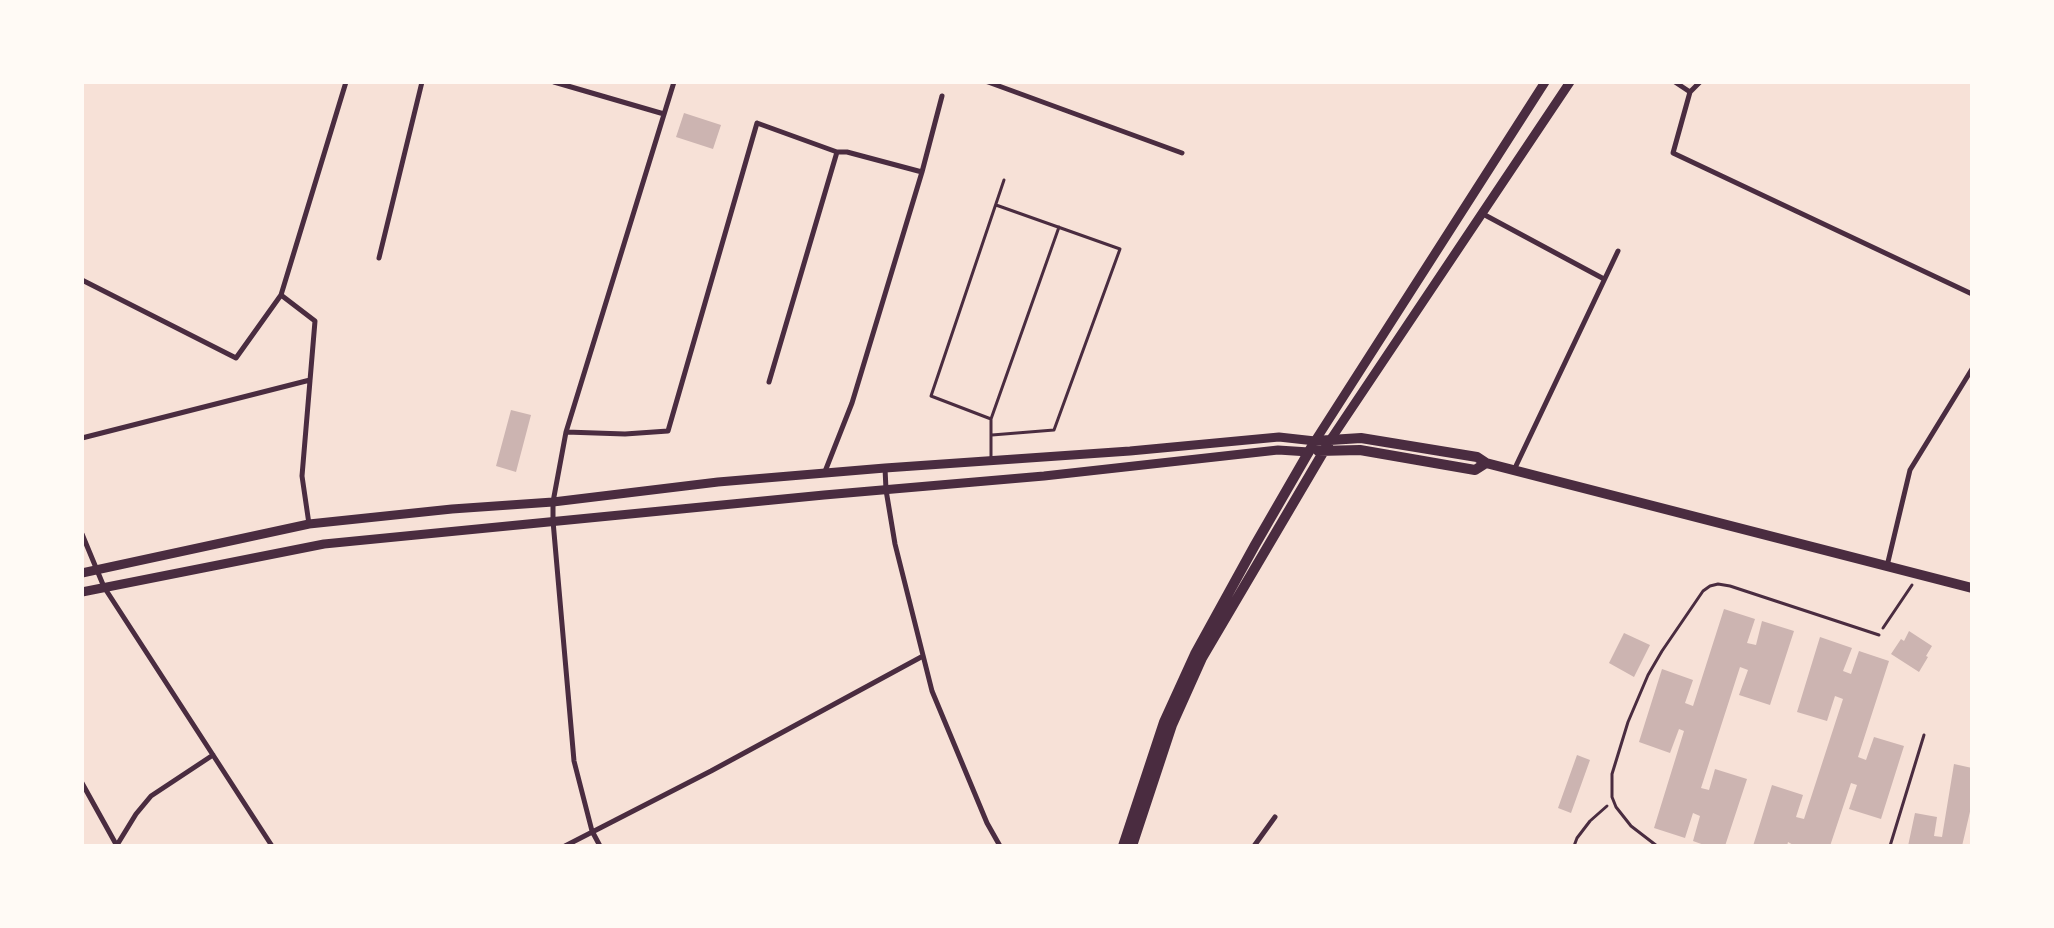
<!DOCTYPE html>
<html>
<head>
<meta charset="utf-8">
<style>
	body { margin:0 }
	#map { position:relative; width:2054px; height:928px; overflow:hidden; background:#f7e1d7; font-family:"PT Sans",sans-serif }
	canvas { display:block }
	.frame { position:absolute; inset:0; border:84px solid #fffaf5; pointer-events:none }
</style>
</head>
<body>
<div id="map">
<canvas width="2054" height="928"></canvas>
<div class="frame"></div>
</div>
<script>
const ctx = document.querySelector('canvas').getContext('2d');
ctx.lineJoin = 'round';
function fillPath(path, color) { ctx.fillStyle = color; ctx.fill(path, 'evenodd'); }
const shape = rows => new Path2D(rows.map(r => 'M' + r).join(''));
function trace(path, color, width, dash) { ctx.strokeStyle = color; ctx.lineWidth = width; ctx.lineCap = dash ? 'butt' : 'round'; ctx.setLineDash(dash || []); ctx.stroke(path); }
const building = shape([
	[684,113,721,125,713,149,676,137],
	[511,410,531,415,516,472,496,466],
	[1724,609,1755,619,1747,643,1756,645,1762,621,1794,631,1770,705,1739,695,1748,670,1740,667,1701,788,1709,790,1715,769,1747,779,1725,846,1707,846,1693,841,1700,816,1693,813,1685,838,1654,828,1684,731,1679,729,1670,753,1639,742,1662,669,1693,680,1685,703,1693,706],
	[1909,631,1932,646,1926,656,1928,657,1919,672,1891,654,1901,639,1904,641],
	[1624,633,1650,645,1634,677,1609,663],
	[1820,637,1852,648,1843,671,1851,674,1859,651,1889,661,1858,757,1866,760,1874,737,1904,746,1881,819,1849,809,1857,785,1851,783,1830,846,1795,846,1788,842,1787,846,1753,846,1772,785,1803,795,1796,817,1804,819,1843,699,1835,696,1827,721,1797,712],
	[1577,755,1590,760,1571,813,1558,808],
	[1954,764,1972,768,1972,803,1962,846,1908,846,1915,813,1937,817,1934,836,1942,837]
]);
const path = shape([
	[1883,628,1912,585],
	[1574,846,1577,838,1590,821,1607,806]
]);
const service = shape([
	[991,419,931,396,1004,180],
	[992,435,1054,430,1120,249,996,205],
	[991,460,991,419,1059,227],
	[1657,846,1631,826,1616,807,1612,797,1612,774,1628,722,1648,675,1662,651,1703,591,1710,586,1718,584,1730,586,1879,635],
	[1890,846,1924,735]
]);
const minor = shape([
	[554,82,664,114],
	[988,82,1182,153],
	[1675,82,1690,92,1673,153,1972,294],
	[1690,92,1700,82],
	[1483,214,1604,279],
	[379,258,422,82],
	[82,280,236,358,281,295],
	[769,382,837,152],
	[566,432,625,434,668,431,757,123,837,152,847,152,922,172],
	[82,438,310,380],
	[885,468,886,490,895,544,932,691,987,823,1000,846],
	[1514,470,1618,251],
	[824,474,852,403,922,172,942,96],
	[309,524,302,476,315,321,281,295,346,82],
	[82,534,104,587,272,846],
	[1887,566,1910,470,1972,369],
	[82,783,117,846],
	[117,845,136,814,151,796,213,755],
	[565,846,711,771,923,656],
	[600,846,592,831,574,761,553,521,553,502,566,432,674,82],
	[1254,846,1275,817]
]);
const tertiary = shape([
	[1331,439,1570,82],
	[82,573,309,524,452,509,553,502,718,482,885,468,1130,451,1279,437,1315,441,1545,82],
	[82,592,324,544,824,495,1044,476,1278,450,1309,452]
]);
const secondary = shape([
	[1318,451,1360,450,1475,470,1486,463],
	[1123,846,1164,722,1195,654,1255,545,1315,441,1361,438,1477,457,1486,463,1972,588],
	[1132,846,1172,725,1202,658,1331,439]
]);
fillPath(building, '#ccb4b1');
trace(path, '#4a2c40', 3);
trace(service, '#4a2c40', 3);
trace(minor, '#4a2c40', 5);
trace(tertiary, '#4a2c40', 9);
trace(secondary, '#4a2c40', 10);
</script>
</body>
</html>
